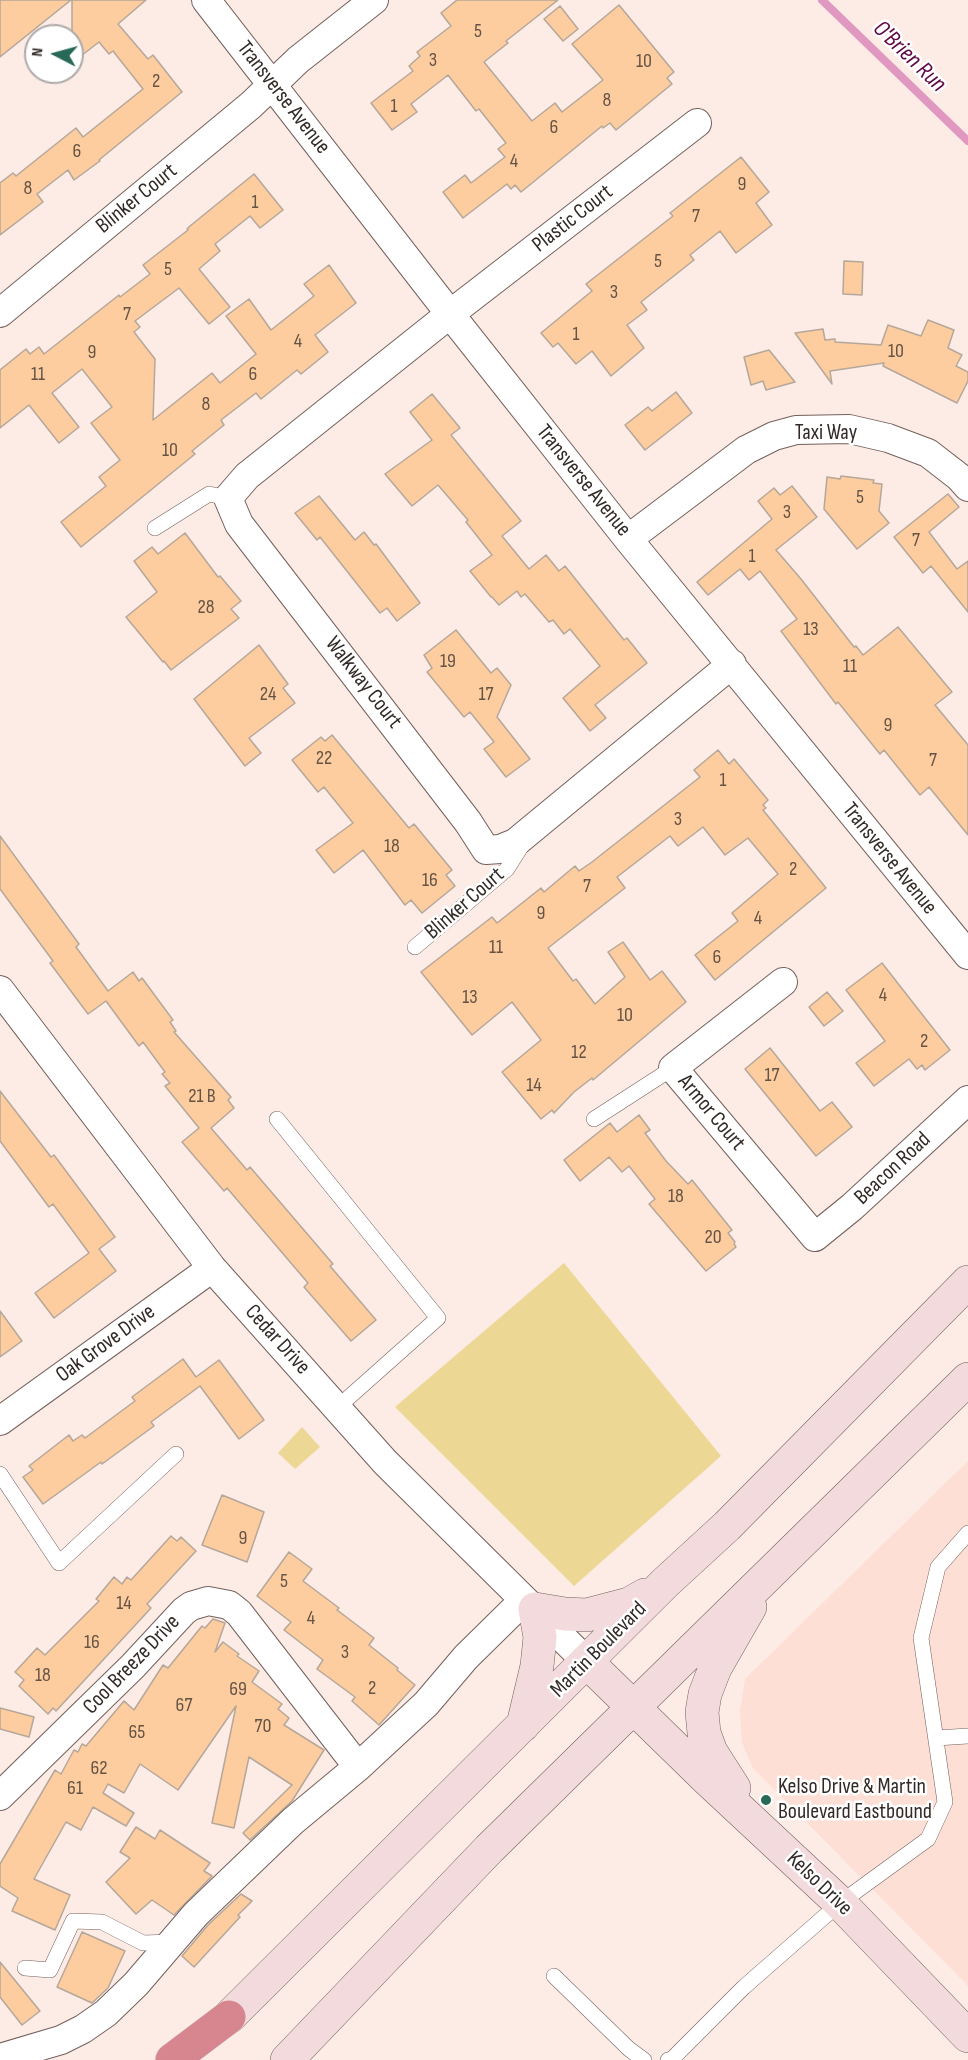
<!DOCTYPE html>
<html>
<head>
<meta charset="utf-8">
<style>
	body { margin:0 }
	#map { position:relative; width:968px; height:2060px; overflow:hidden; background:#fdebe6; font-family:"Sofia Sans Condensed",sans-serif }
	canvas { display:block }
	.north { position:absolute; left:24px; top:24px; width:60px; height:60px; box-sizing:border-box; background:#fff; border:2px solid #adaaa9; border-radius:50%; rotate:276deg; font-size:16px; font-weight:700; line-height:24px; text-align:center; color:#322a27 }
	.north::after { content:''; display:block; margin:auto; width:21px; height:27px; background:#276857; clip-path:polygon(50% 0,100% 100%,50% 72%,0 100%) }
</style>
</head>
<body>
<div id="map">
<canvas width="968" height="2060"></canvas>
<div class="north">N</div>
</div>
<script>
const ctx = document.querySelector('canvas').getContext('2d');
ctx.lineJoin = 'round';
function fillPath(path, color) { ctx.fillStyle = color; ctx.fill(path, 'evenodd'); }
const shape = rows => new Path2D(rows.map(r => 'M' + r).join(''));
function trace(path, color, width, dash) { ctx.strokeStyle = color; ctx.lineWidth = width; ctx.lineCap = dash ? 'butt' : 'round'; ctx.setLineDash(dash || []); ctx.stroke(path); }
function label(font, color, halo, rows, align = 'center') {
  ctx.font = font + ' "Sofia Sans Condensed",sans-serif'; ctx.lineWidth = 5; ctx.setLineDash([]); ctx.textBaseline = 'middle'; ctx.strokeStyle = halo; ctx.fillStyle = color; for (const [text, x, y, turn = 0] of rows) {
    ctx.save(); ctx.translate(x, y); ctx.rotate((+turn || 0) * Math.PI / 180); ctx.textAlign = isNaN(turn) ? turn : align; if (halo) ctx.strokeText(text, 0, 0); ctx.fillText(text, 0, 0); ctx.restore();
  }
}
const built = shape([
	[968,1461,968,1986,753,1768,742,1743,740,1711,745,1679]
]);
const green = shape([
	[564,1263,721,1456,574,1586,395,1407],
	[302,1427,320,1447,295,1469,278,1453]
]);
const stream = shape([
	[822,0,968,141]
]);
const building = shape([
	[0,0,71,0,0,57,0,0],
	[72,0,146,0,118,24,148,59,153,55,182,92,99,160,100,161,74,180,68,170,37,194,43,202,0,235,0,183,13,173,16,176,76,128,83,137,143,89,113,51,109,54,99,42,72,63,72,0],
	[457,0,558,0,506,41,508,43,484,62,532,121,555,103,562,112,603,80,572,44,619,5,674,72,667,78,672,84,616,130,610,123,603,128,602,126,521,192,515,185,511,189,507,184,463,218,443,192,465,175,471,183,505,157,498,149,506,143,479,109,476,111,448,75,411,104,417,112,392,130,371,103,413,71,409,66,420,56,417,52,451,26,441,13,457,0],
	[560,6,578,29,563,41,544,19,560,6],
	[741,157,769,192,756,203,772,225,736,253,720,231,690,255,694,260,641,302,647,310,627,325,644,348,611,376,592,351,576,364,558,343,553,347,541,333,592,291,586,284,673,216,670,213,741,157],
	[254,174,283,210,260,228,250,216,215,244,220,251,199,269,230,307,209,324,179,288,135,321,140,327,134,332,155,359,153,420,212,373,220,383,256,354,226,316,249,299,271,330,314,296,304,284,329,265,356,303,315,335,328,352,301,374,297,370,261,399,256,393,221,420,224,425,192,451,195,454,81,547,61,522,106,486,99,477,120,460,91,423,112,407,82,369,52,393,79,427,59,443,29,405,0,428,0,370,26,349,30,354,39,347,44,354,119,295,120,297,150,274,143,265,188,230,187,229,190,226,254,174],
	[844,261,863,262,862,295,843,294,844,261],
	[928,320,954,330,948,348,962,355,956,366,968,372,968,381,957,403,883,366,884,363,830,371,832,384,795,333,823,329,825,340,835,339,835,342,881,345,888,325,921,336,928,320],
	[769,350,795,382,766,390,763,381,751,385,744,357,769,350],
	[676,392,692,413,645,450,625,425,648,407,652,411,676,392],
	[432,394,460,428,451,435,521,521,502,536,529,569,546,555,559,571,565,566,624,640,627,638,647,663,595,705,606,718,590,731,563,698,600,666,570,629,564,634,553,620,549,622,525,594,521,597,517,591,499,605,492,597,491,597,470,571,492,555,466,522,468,520,438,485,412,506,385,474,432,440,410,412,432,394],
	[841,476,874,480,873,483,882,484,879,511,889,523,857,549,824,509,827,477,840,479,841,476],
	[792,486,817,517,776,550,801,579,854,647,856,646,863,655,898,627,952,692,935,705,968,745,968,835,929,787,920,795,884,750,880,754,838,702,836,704,781,631,797,619,760,571,749,580,740,569,708,595,697,582,772,519,758,501,774,488,780,495,792,486],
	[948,494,959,507,929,532,957,569,968,561,968,612,931,566,923,573,894,537,948,494],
	[319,496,355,540,364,532,374,545,376,544,420,603,397,621,387,608,380,613,320,537,317,540,295,513,319,496],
	[185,533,218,577,220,576,241,601,231,609,239,618,171,670,164,661,163,662,126,617,157,592,134,561,152,547,158,554,185,533],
	[456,630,491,673,497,668,511,685,497,717,530,759,506,777,484,749,494,742,470,712,464,717,427,672,432,668,424,655,456,630],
	[259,645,288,684,283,688,295,703,249,738,261,753,245,766,194,699,259,645],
	[332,735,409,828,414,824,452,870,446,875,455,886,422,913,411,900,405,905,363,850,334,873,316,850,353,823,324,787,318,792,292,760,321,737,325,741,332,735],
	[718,750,729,764,734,759,768,800,763,805,766,808,763,810,826,888,715,980,695,955,738,921,732,913,778,874,748,838,725,855,703,827,678,846,670,836,617,877,625,888,548,948,573,981,576,979,595,1004,625,977,608,952,623,942,650,980,662,971,686,1002,593,1080,592,1078,574,1092,554,1113,552,1110,541,1119,502,1072,541,1040,512,1002,472,1035,421,972,492,917,497,923,541,888,544,892,575,866,579,871,592,862,700,777,694,770,718,750],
	[0,836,79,944,76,947,108,991,133,972,139,981,142,978,173,1020,170,1022,176,1031,174,1032,231,1097,228,1100,234,1108,211,1128,247,1170,250,1167,333,1264,330,1266,376,1320,351,1341,304,1287,308,1283,227,1188,224,1191,182,1142,199,1128,165,1086,170,1083,162,1074,165,1072,143,1042,139,1046,106,1001,88,1014,50,963,53,961,0,889,0,836],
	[882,963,950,1050,925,1070,922,1065,917,1069,909,1059,874,1086,856,1063,885,1041,846,990,882,963],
	[827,992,843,1011,824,1026,809,1007,827,992],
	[770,1048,820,1111,832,1102,852,1127,816,1156,745,1069,770,1048],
	[0,1091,51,1157,54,1155,115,1237,99,1249,116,1271,54,1318,35,1293,89,1253,53,1204,49,1207,0,1141,0,1091],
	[639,1115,650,1130,645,1133,666,1161,688,1184,692,1180,732,1230,728,1233,735,1242,734,1244,736,1247,706,1271,649,1204,655,1199,629,1166,622,1172,609,1157,580,1181,564,1160,610,1123,617,1132,639,1115],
	[0,1311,22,1341,0,1357,0,1311],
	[183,1359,196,1377,219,1360,264,1420,239,1439,200,1386,151,1422,154,1426,102,1464,101,1462,43,1504,23,1477,33,1470,29,1466,69,1435,73,1441,82,1435,85,1438,135,1401,132,1397,183,1359],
	[222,1495,264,1512,247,1562,202,1545,222,1495],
	[171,1536,177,1541,181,1537,196,1551,147,1604,151,1608,56,1711,53,1708,48,1714,19,1686,24,1680,15,1672,37,1648,45,1655,99,1601,96,1599,114,1577,122,1584,127,1577,131,1580,171,1536],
	[289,1552,312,1569,303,1581,339,1608,337,1610,374,1638,369,1645,398,1668,397,1670,415,1685,379,1725,352,1701,355,1697,317,1669,323,1660,284,1630,291,1622,257,1596,289,1552],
	[213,1619,225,1623,215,1652,223,1642,239,1654,237,1656,259,1671,252,1682,282,1704,278,1709,289,1718,284,1725,324,1750,292,1801,250,1840,243,1833,292,1785,249,1757,234,1828,212,1823,236,1706,178,1790,140,1764,124,1793,108,1784,103,1793,134,1813,126,1826,93,1807,81,1830,66,1822,34,1879,70,1895,55,1930,12,1911,18,1898,0,1886,0,1864,55,1770,61,1774,74,1750,78,1752,82,1744,86,1746,124,1701,134,1710,163,1665,168,1668,202,1626,205,1628,213,1619],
	[0,1708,34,1717,29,1737,0,1729,0,1708],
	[136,1827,155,1839,160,1830,210,1863,204,1871,212,1876,174,1915,152,1900,136,1914,106,1882,130,1858,120,1852,136,1827],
	[241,1894,252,1901,238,1915,240,1917,194,1967,182,1956,208,1925,241,1894],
	[82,1932,125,1951,108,1988,92,2003,57,1987,82,1932],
	[0,1962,40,2011,22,2025,0,1997,0,1962]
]);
const lane = shape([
	[155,528,209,494,228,498],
	[415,947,507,869,524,842],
	[277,1119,438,1318,338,1407],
	[594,1119,673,1068],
	[0,1474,59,1563,176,1454],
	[936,1738,968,1736],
	[25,1968,50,1970,73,1921,102,1922,143,1943,172,1942],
	[554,1976,629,2049,644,2060],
	[668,2060,671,2060,744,1987,840,1903,928,1839,945,1802,921,1638,938,1567,968,1533]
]);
const street = shape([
	[206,0,450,314,628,539,968,955],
	[697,123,450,314,247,476,228,498,239,524,468,822,486,850,500,849,515,843,732,664],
	[0,313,251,105,298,60,374,0],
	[628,539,746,450,774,436,796,430,849,429,888,438,928,453,959,477,968,487],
	[783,982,673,1068,815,1237,852,1207,968,1100],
	[0,990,212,1268,385,1462,587,1662],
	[0,1421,212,1268],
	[0,1796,133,1666,184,1611,191,1606,208,1601,229,1605,239,1613,358,1767],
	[0,2058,61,2040,83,2029,106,2013,136,1984,196,1914,293,1821,358,1767,426,1704,466,1657,524,1600]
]);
const secondary = shape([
	[587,1662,708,1780,840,1903,968,2036],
	[523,1725,537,1666,540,1637,535,1609,565,1614,587,1615,629,1604,645,1595],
	[734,1788,711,1752,704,1733,702,1712,705,1694,715,1668,750,1607],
	[229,2017,666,1582,727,1526,968,1282],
	[287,2060,489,1849,968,1379]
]);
const highway = shape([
	[172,2060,229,2017]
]);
const markers = [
	[766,1800,6,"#276857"]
];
const numberNames = [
	["5",478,32],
	["3",433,61],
	["10",644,62],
	["2",156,82],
	["8",607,101],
	["1",394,107],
	["6",554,128],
	["6",77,152],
	["4",514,162],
	["9",742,185],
	["8",28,189],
	["1",255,203],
	["7",696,217],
	["5",658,262],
	["5",168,270],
	["3",614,293],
	["7",127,315],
	["1",576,335],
	["4",298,342],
	["10",896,352],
	["9",92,353],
	["11",38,375],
	["6",253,375],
	["8",206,405],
	["10",170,451],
	["5",860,498],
	["3",787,513],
	["7",916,541],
	["1",752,557],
	["28",206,608],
	["13",811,630],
	["19",448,662],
	["11",850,667],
	["24",268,695],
	["17",486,695],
	["9",888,726],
	["22",324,759],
	["7",933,761],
	["1",723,781],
	["3",678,820],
	["18",392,847],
	["2",793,870],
	["16",430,881],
	["7",587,887],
	["9",541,914],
	["4",758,919],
	["11",496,948],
	["6",717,958],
	["4",883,996],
	["13",470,998],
	["10",625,1016],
	["2",924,1042],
	["12",579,1053],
	["17",772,1076],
	["14",534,1086],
	["21 B",202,1097],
	["18",676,1197],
	["20",713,1238],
	["9",243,1539],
	["5",284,1582],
	["14",124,1604],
	["4",311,1619],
	["16",92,1643],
	["3",345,1653],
	["18",43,1676],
	["2",372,1689],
	["69",238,1690],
	["67",184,1706],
	["70",263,1727],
	["65",137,1733],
	["62",99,1769],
	["61",75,1789]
];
const streetNames = [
	["Transverse Avenue",283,98,52],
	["Blinker Court",137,199,-39],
	["Plastic Court",573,219,-38],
	["Taxi Way",826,433],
	["Transverse Avenue",583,481,51],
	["Walkway Court",363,683,52],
	["Transverse Avenue",889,859,51],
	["Blinker Court",465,904,-41],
	["Armor Court",711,1113,50],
	["Beacon Road",893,1169,-43],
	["Cedar Drive",277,1340,48],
	["Oak Grove Drive",106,1344,-36],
	["Martin Boulevard",599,1650,-45],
	["Cool Breeze Drive",132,1665,-46],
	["Kelso Drive",819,1884,44]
];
const poiNames = [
	["Kelso Drive & Martin",778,1787],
	["Boulevard Eastbound",778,1812]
];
const waterNames = [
	["O'Brien Run",909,57,44]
];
fillPath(built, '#fddfd5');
fillPath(green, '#ecd795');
trace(stream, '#e198c0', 8);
fillPath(building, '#fdcd9f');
trace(building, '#b5a799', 1.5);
trace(lane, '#74615b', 16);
trace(street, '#74615b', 30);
trace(secondary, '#74615b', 34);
trace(highway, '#d2d0cf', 34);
trace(lane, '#fff', 15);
trace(street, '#fff', 28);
trace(secondary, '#f3dbdd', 33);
trace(highway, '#d7868f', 33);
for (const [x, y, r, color] of markers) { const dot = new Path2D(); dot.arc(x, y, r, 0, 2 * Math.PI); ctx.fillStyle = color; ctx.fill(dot); trace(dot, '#fff', 2); }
label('20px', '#655345', null, numberNames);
label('22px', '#322a27', '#fff', streetNames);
label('22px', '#322a27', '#fff', poiNames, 'left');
label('italic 24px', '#5e0642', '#fff', waterNames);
</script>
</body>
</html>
